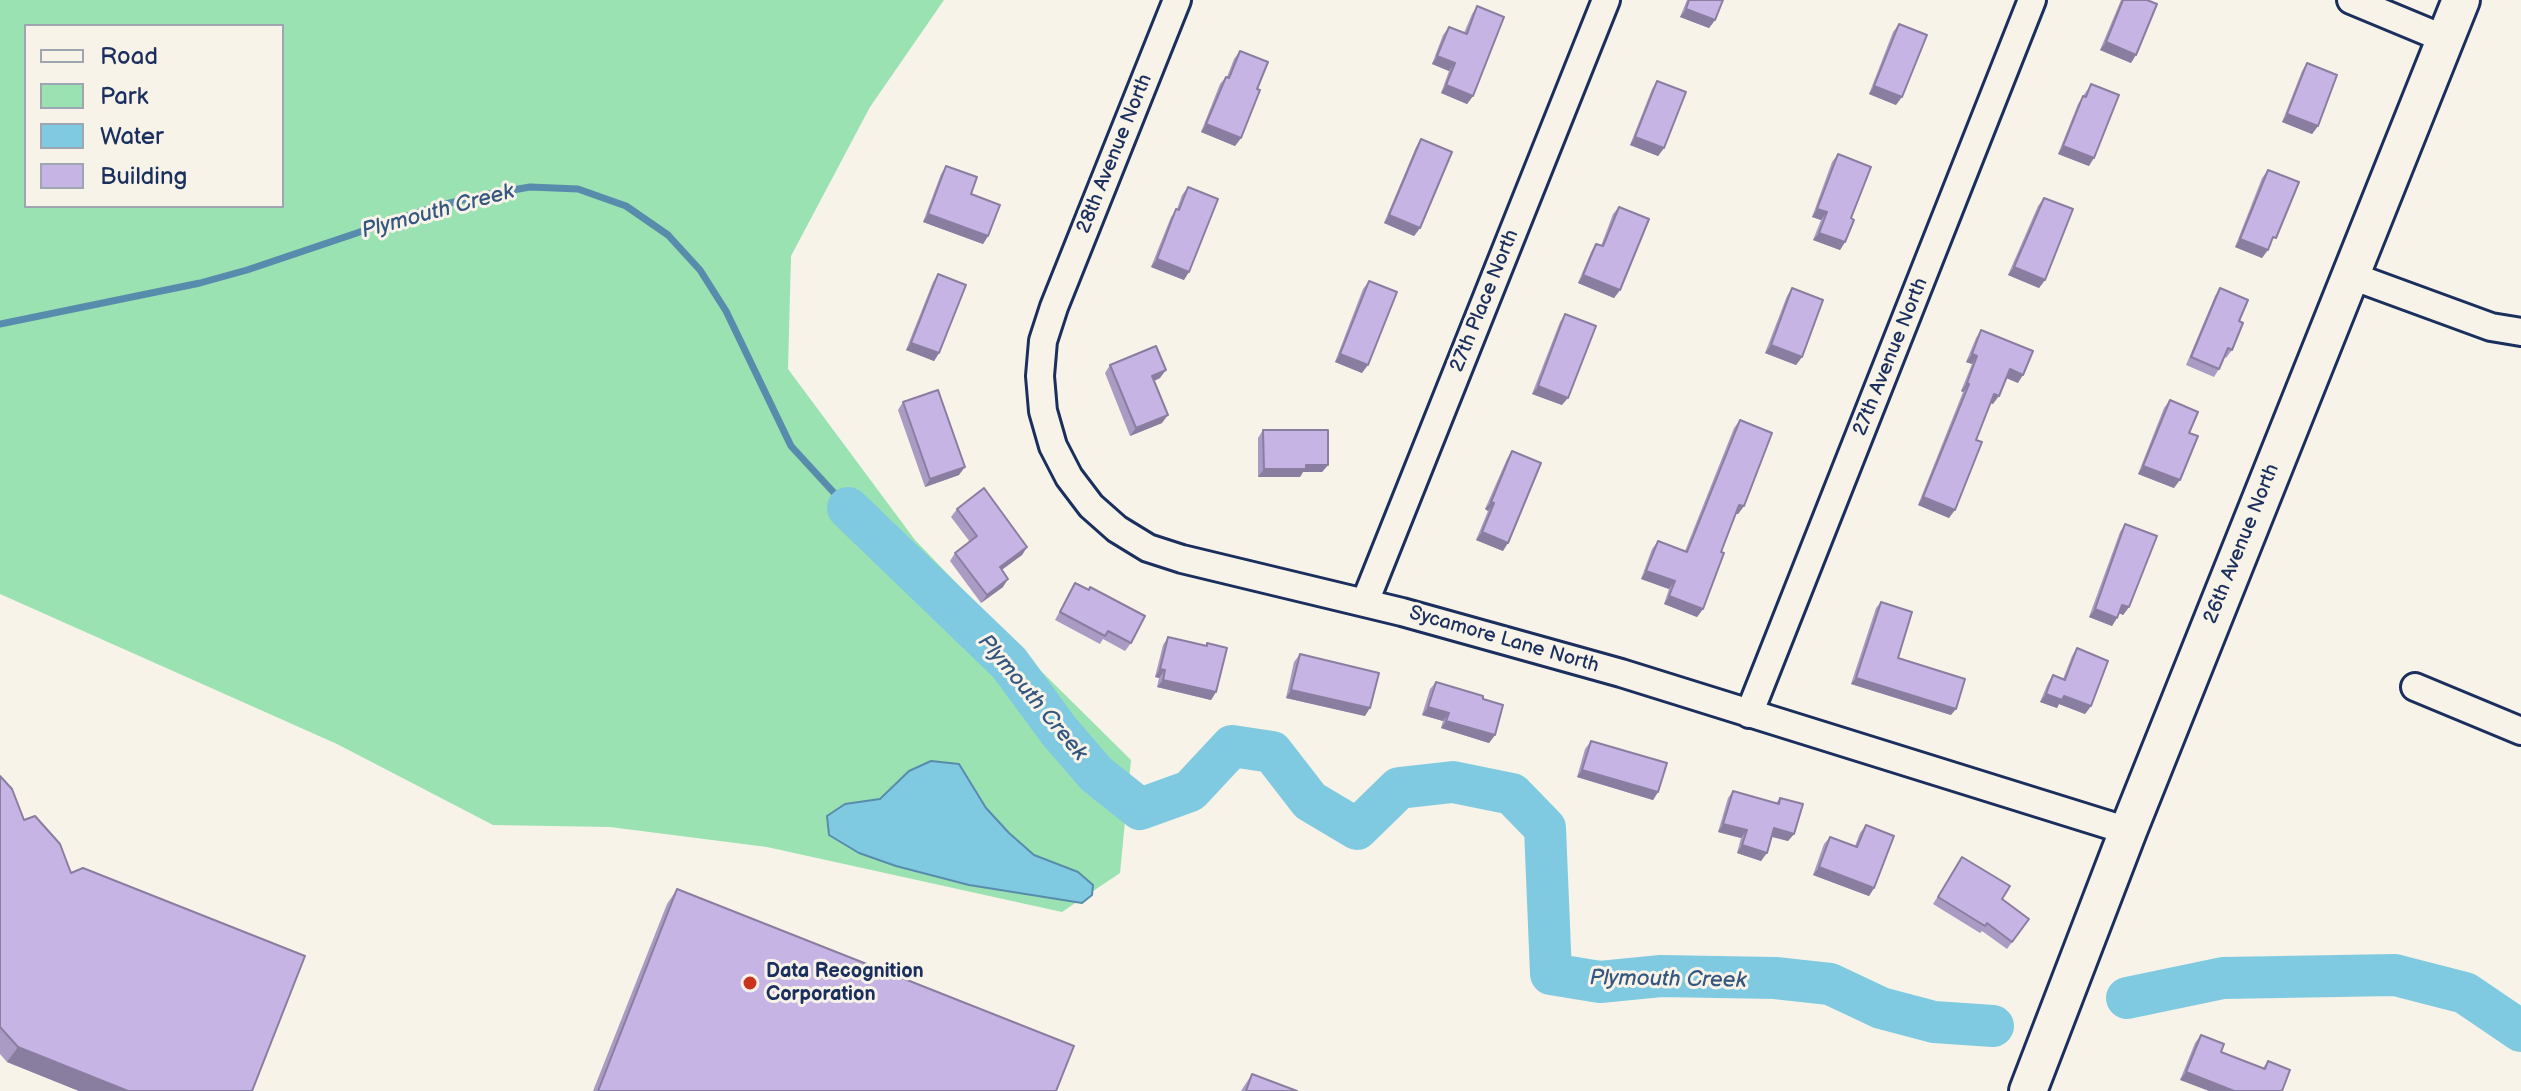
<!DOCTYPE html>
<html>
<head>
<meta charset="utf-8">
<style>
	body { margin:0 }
	#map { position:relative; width:2521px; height:1091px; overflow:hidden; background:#f7f3e8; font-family:"Balsamiq Sans",sans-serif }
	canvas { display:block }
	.legend { position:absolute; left:24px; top:24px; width:260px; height:184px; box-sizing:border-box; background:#f7f3e8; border:2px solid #9fa5b1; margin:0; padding:10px 14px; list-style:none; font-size:24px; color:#1b2f5e }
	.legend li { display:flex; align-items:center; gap:16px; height:40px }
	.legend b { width:40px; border:2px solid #9fa5b1 }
</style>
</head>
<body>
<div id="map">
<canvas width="2521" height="1091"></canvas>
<ul class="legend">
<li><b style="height:10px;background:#f7f3e8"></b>Road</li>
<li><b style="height:22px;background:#9ae2b1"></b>Park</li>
<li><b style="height:22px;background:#80cae1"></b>Water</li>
<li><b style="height:22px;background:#c5b4e4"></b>Building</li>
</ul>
</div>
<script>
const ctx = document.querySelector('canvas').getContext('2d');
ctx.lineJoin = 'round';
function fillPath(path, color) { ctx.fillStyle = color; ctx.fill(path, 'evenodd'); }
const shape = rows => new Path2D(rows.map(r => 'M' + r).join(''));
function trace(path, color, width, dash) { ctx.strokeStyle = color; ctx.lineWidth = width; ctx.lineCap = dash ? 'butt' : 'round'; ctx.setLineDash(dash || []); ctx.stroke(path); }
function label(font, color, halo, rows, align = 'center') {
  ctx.font = font + ' "Balsamiq Sans",sans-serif'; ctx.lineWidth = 6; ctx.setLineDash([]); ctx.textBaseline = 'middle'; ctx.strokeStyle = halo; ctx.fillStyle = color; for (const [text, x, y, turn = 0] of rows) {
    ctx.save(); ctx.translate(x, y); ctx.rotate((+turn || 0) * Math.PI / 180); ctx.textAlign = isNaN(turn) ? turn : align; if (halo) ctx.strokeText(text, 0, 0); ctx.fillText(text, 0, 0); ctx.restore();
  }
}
const green = shape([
	[0,0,944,0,870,107,791,256,788,369,915,540,1038,668,1131,760,1120,873,1062,912,767,847,610,827,493,825,337,744,0,594],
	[26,26,282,26,282,206,26,206]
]);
const water = shape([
	[931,761,959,764,986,808,1009,833,1034,855,1078,872,1093,885,1092,895,1082,903,969,885,896,866,859,853,829,835,827,816,845,804,880,799,909,771,931,761]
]);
const stream = shape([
	[0,324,200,283,247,270,437,206,484,195,530,187,578,189,626,206,668,235,700,270,726,311,791,446,848,508]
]);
const river = shape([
	[848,508,1009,663,1059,731,1096,774,1140,809,1190,791,1232,746,1272,752,1310,801,1357,829,1399,788,1453,782,1512,794,1545,828,1551,974,1600,982,1661,976,1775,978,1830,984,1881,1008,1934,1022,1993,1026],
	[2127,998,2223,978,2395,975,2465,993,2521,1031]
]);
const street = shape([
	[1177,0,1054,307,1043,341,1040,376,1043,411,1053,446,1069,477,1091,506,1117,529,1148,548,1182,559,1402,612,1621,673,2128,831],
	[2351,0,2445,39],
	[2349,275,2491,327,2521,332],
	[1365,602,1606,0],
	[2415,687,2521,731],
	[1749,714,2032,0]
]);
const secondary = shape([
	[2028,1091,2128,831,2461,0]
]);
const wall = shape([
	[1687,0,1723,0,1715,20,1709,28,1680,17],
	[2121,0,2147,0,2131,63,2100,50],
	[1477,6,1473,96,1467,104,1441,93,1449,71,1432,64,1443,35,1449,27,1464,33,1472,14],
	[1899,24,1896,105,1869,94,1893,32],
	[1240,51,1257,89,1241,138,1235,146,1201,132,1220,84,1226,77,1227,77,1234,59],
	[2307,63,2318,126,2312,134,2282,122,2302,71],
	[1657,81,1664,148,1658,156,1630,145,1652,89],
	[2091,84,2089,166,2058,154,2078,104],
	[1421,139,1420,228,1414,236,1384,223,1416,147],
	[1838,154,1851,218,1845,242,1840,250,1813,240,1821,220,1812,217,1832,162],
	[946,166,971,194,988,236,983,244,923,222,941,174],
	[2268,170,2271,246,2269,246,2262,258,2235,247,2262,178],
	[1188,187,1184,280,1151,267,1171,217,1177,209,1182,195],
	[2044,198,2045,280,2039,288,2008,275,2038,206],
	[1619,207,1620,290,1614,298,1578,283,1591,252,1596,244,1601,246,1613,214],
	[938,274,939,353,934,361,906,350,933,282],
	[1369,281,1362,373,1335,362,1363,289],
	[1792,288,1802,357,1796,365,1765,353,1787,296],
	[2220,288,2239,321,2232,350,2226,358,2225,357,2219,369,2214,377,2186,365,2215,296],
	[1565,314,1562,405,1532,394,1560,322],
	[1981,330,2018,383,2006,378,1993,404,1990,403,1976,440,1949,518,1918,505,1963,392,1961,391,1972,364,1966,362,1976,338],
	[1110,365,1160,378,1154,381,1162,423,1130,436,1105,373],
	[2170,400,2189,433,2174,488,2138,474,2164,408],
	[903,402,959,475,925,487,898,410],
	[1740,420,1744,506,1738,514,1736,514,1721,552,1703,609,1697,617,1664,604,1669,589,1641,579,1652,549,1658,541,1685,551,1734,428],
	[1263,430,1328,465,1322,472,1303,472,1300,477,1258,477,1258,438],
	[1512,451,1503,551,1476,540,1488,511,1485,509,1507,459],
	[957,509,1027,547,1022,555,1002,570,1003,587,981,603,950,561,955,553,970,542,951,517],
	[2125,524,2129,607,2123,615,2119,613,2112,626,2089,617,2120,532],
	[1075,583,1131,643,1125,651,1103,639,1100,644,1055,620],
	[1881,602,1898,658,1951,715,1851,684,1876,608],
	[1168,637,1206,646,1207,643,1216,692,1211,700,1157,687,1159,678,1155,677,1163,645],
	[2077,648,2091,706,2085,714,2059,704,2057,708,2040,702,2048,683,2053,675,2063,679,2072,656],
	[1300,654,1365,716,1286,698,1294,662],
	[1436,682,1483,699,1495,735,1489,743,1441,728,1443,721,1422,715,1430,689],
	[1591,741,1658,792,1653,800,1577,777,1585,749],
	[0,776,24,820,71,873,252,1091,79,1091,7,1062,0,1054],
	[1733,791,1776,803,1780,798,1794,834,1788,841,1771,836,1761,861,1737,853,1741,838,1718,832,1728,798],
	[1866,825,1874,888,1869,896,1813,875,1824,844,1830,837,1855,846,1860,833],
	[1958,864,2029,919,2007,949,1982,931,1980,933,1933,904],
	[677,889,1056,1091,593,1091,667,904],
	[2201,1035,2221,1052,2263,1068,2268,1061,2290,1070,2180,1080,2195,1043],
	[1252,1074,1297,1091,1241,1091]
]);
const shadedWall = shape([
	[1686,9,1715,20,1709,28,1680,17],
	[2106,42,2136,55,2131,63,2100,50],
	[1437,56,1455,63,1449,71,1432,64],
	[1446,85,1473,96,1467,104,1441,93],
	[1874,86,1902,97,1896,105,1869,94],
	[2287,114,2318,126,2312,134,2282,122],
	[1206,124,1241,138,1235,146,1201,132],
	[1635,137,1664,148,1658,156,1630,145],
	[2063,146,2094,158,2089,166,2058,154],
	[1817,209,1827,212,1821,220,1812,217],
	[928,214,988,236,983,244,923,222],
	[1389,215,1420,228,1414,236,1384,223],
	[1819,233,1845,242,1840,250,1813,240],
	[2240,239,2268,250,2262,258,2235,247],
	[1157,259,1189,272,1184,280,1151,267],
	[2014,267,2045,280,2039,288,2008,275],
	[1583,275,1620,290,1614,298,1578,283],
	[911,343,939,353,934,361,906,350],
	[1771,345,1802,357,1796,365,1765,353],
	[1340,354,1368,365,1362,373,1335,362],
	[1972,354,1977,356,1972,364,1966,362],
	[2010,369,2023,375,2018,383,2004,377],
	[1166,370,1160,378,1147,384,1152,376],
	[1967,383,1969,384,1963,392,1961,391],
	[1538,386,1568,398,1562,405,1532,394],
	[1994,394,1999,396,1993,404,1988,402],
	[1168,415,1162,423,1130,436,1136,428],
	[1306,465,1328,465,1322,472,1303,472,1300,477,1258,477,1264,469],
	[2143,466,2180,480,2174,488,2138,474],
	[965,467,959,475,925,487,930,479],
	[1923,497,1955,510,1949,518,1918,505],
	[1491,502,1494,503,1488,511,1485,509],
	[1739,505,1744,506,1738,514,1734,513],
	[1482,532,1508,543,1503,551,1476,540],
	[1027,547,1022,555,994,575,1000,567],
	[1646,571,1675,581,1669,589,1641,579],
	[1008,579,1003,587,981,603,987,595],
	[1669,596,1703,609,1697,617,1664,604],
	[2122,605,2129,607,2123,615,2117,612],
	[2095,609,2117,618,2112,626,2089,617],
	[1160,669,1165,670,1159,678,1155,677],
	[1856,678,1956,709,1951,715,1851,684],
	[1163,680,1216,692,1211,700,1157,687],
	[1291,690,1370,708,1365,716,1286,698],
	[2046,694,2064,696,2091,706,2085,714,2059,704,2057,708,2040,702],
	[1428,707,1449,713,1443,721,1422,715],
	[1446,721,1495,735,1489,743,1441,728],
	[1582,770,1658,792,1653,800,1577,777],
	[1723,824,1747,830,1741,838,1718,832],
	[1774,828,1794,834,1788,841,1768,836],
	[1742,845,1767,853,1761,861,1737,853],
	[1819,867,1874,888,1869,896,1813,875],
	[18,1047,128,1091,79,1091,7,1062],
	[2186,1072,2234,1091,2209,1091,2180,1080]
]);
const building = shape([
	[1689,0,1723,0,1715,20,1686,9,1689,0],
	[2123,0,2147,0,2157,4,2136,55,2106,42,2123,0],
	[1477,6,1504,17,1473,96,1446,85,1455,63,1437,56,1449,27,1467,34,1477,6],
	[1899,24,1927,35,1902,97,1874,86,1899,24],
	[1240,51,1268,62,1257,89,1260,90,1241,138,1206,124,1226,77,1229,78,1240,51],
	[2307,63,2337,75,2318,126,2287,114,2307,63],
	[1657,81,1686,92,1664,148,1635,137,1657,81],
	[2091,84,2119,95,2094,158,2063,146,2083,96,2086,97,2091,84],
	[1421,139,1452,152,1420,228,1389,215,1421,139],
	[1838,154,1871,167,1851,218,1854,220,1845,242,1819,233,1827,212,1817,209,1838,154],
	[946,166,977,177,971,194,1000,205,988,236,928,214,946,166],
	[2268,170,2299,182,2276,238,2273,237,2268,250,2240,239,2268,170],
	[1188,187,1218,199,1189,272,1157,259,1176,209,1179,210,1188,187],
	[2044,198,2073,209,2045,280,2014,267,2044,198],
	[1619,207,1649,219,1620,290,1583,275,1596,244,1603,246,1619,207],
	[938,274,966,285,939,353,911,343,938,274],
	[1369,281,1397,292,1368,365,1340,354,1369,281],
	[1792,288,1823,300,1802,357,1771,345,1792,288],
	[2220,288,2248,300,2239,321,2243,323,2232,350,2228,348,2219,369,2191,357,2220,288],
	[1565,314,1596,326,1568,398,1538,386,1565,314],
	[1981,330,2033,351,2023,375,2010,369,1999,396,1994,394,1976,440,1982,442,1955,510,1923,497,1969,384,1967,383,1977,356,1972,354,1981,330],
	[1156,346,1166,370,1152,376,1168,415,1136,428,1110,365,1156,346],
	[938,390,965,467,930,479,903,402,938,390],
	[2170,400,2198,412,2189,433,2198,436,2180,480,2143,466,2170,400],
	[1740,420,1772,433,1744,506,1739,505,1721,552,1724,553,1703,609,1669,596,1675,581,1646,571,1658,541,1687,552,1740,420],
	[1263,430,1328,430,1328,465,1306,465,1306,469,1264,469,1263,430],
	[1512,451,1541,463,1508,543,1482,532,1494,503,1491,502,1512,451],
	[984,488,1027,547,1000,567,1008,579,987,595,955,553,977,536,957,509,984,488],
	[2125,524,2157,536,2129,607,2122,605,2117,618,2095,609,2125,524],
	[1075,583,1089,590,1090,587,1145,616,1131,643,1108,631,1105,636,1060,612,1075,583],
	[1881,602,1912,612,1898,658,1965,679,1956,709,1856,678,1881,602],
	[1168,637,1207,646,1207,643,1227,648,1216,692,1163,680,1165,670,1160,669,1168,637],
	[2077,648,2108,661,2091,706,2064,696,2062,700,2046,694,2053,675,2065,680,2077,648],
	[1300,654,1379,673,1370,708,1291,690,1300,654],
	[1436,682,1483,696,1483,699,1503,705,1495,735,1446,721,1449,713,1428,707,1436,682],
	[1591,741,1667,763,1658,792,1582,770,1591,741],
	[0,776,12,789,24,820,35,816,60,844,71,873,83,868,305,956,252,1091,128,1091,18,1047,0,1027,0,776],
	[1733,791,1779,804,1780,798,1803,804,1794,834,1774,828,1767,853,1742,845,1747,830,1723,824,1733,791],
	[1866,825,1894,836,1874,888,1819,867,1830,837,1857,847,1866,825],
	[1962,857,2010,886,2002,899,2029,919,2012,942,1987,923,1985,926,1938,897,1962,857],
	[677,889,1074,1046,1056,1091,598,1091,677,889],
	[2201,1035,2224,1044,2221,1052,2265,1069,2268,1061,2290,1070,2282,1091,2234,1091,2186,1072,2201,1035],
	[1252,1074,1297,1091,1246,1091,1252,1074]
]);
const markers = [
	[750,983,8,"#c8321e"]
];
const streetNames = [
	["28th Avenue North",1115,154,-68],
	["27th Place North",1485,301,-68],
	["27th Avenue North",1891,357,-68],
	["26th Avenue North",2242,544,-68],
	["Sycamore Lane North",1504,640,16]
];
const poiNames = [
	["Data Recognition",766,972],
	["Corporation",766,995]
];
const waterNames = [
	["Plymouth Creek",438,212,-15],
	["Plymouth Creek",1032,698,50],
	["Plymouth Creek",1668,980,1]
];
fillPath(green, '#9ae2b1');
fillPath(water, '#80cae1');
trace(water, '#588cad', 2);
trace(stream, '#588cad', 7);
trace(river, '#80cae1', 42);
trace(street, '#1b2f5e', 32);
trace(secondary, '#1b2f5e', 42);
trace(street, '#f7f3e8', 26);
trace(secondary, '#f7f3e8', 36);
fillPath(wall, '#a99bc4');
fillPath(shadedWall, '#8a7ea0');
fillPath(building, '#c5b4e4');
trace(building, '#8a7ea0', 2);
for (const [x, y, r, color] of markers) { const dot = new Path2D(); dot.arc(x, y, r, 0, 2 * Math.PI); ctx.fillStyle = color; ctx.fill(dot); trace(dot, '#f7f3e8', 3); }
label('20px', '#1b2f5e', '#f7f3e8', streetNames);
label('bold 20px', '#1b2f5e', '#f7f3e8', poiNames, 'left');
label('italic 22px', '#34567f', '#f7f3e8', waterNames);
</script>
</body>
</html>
